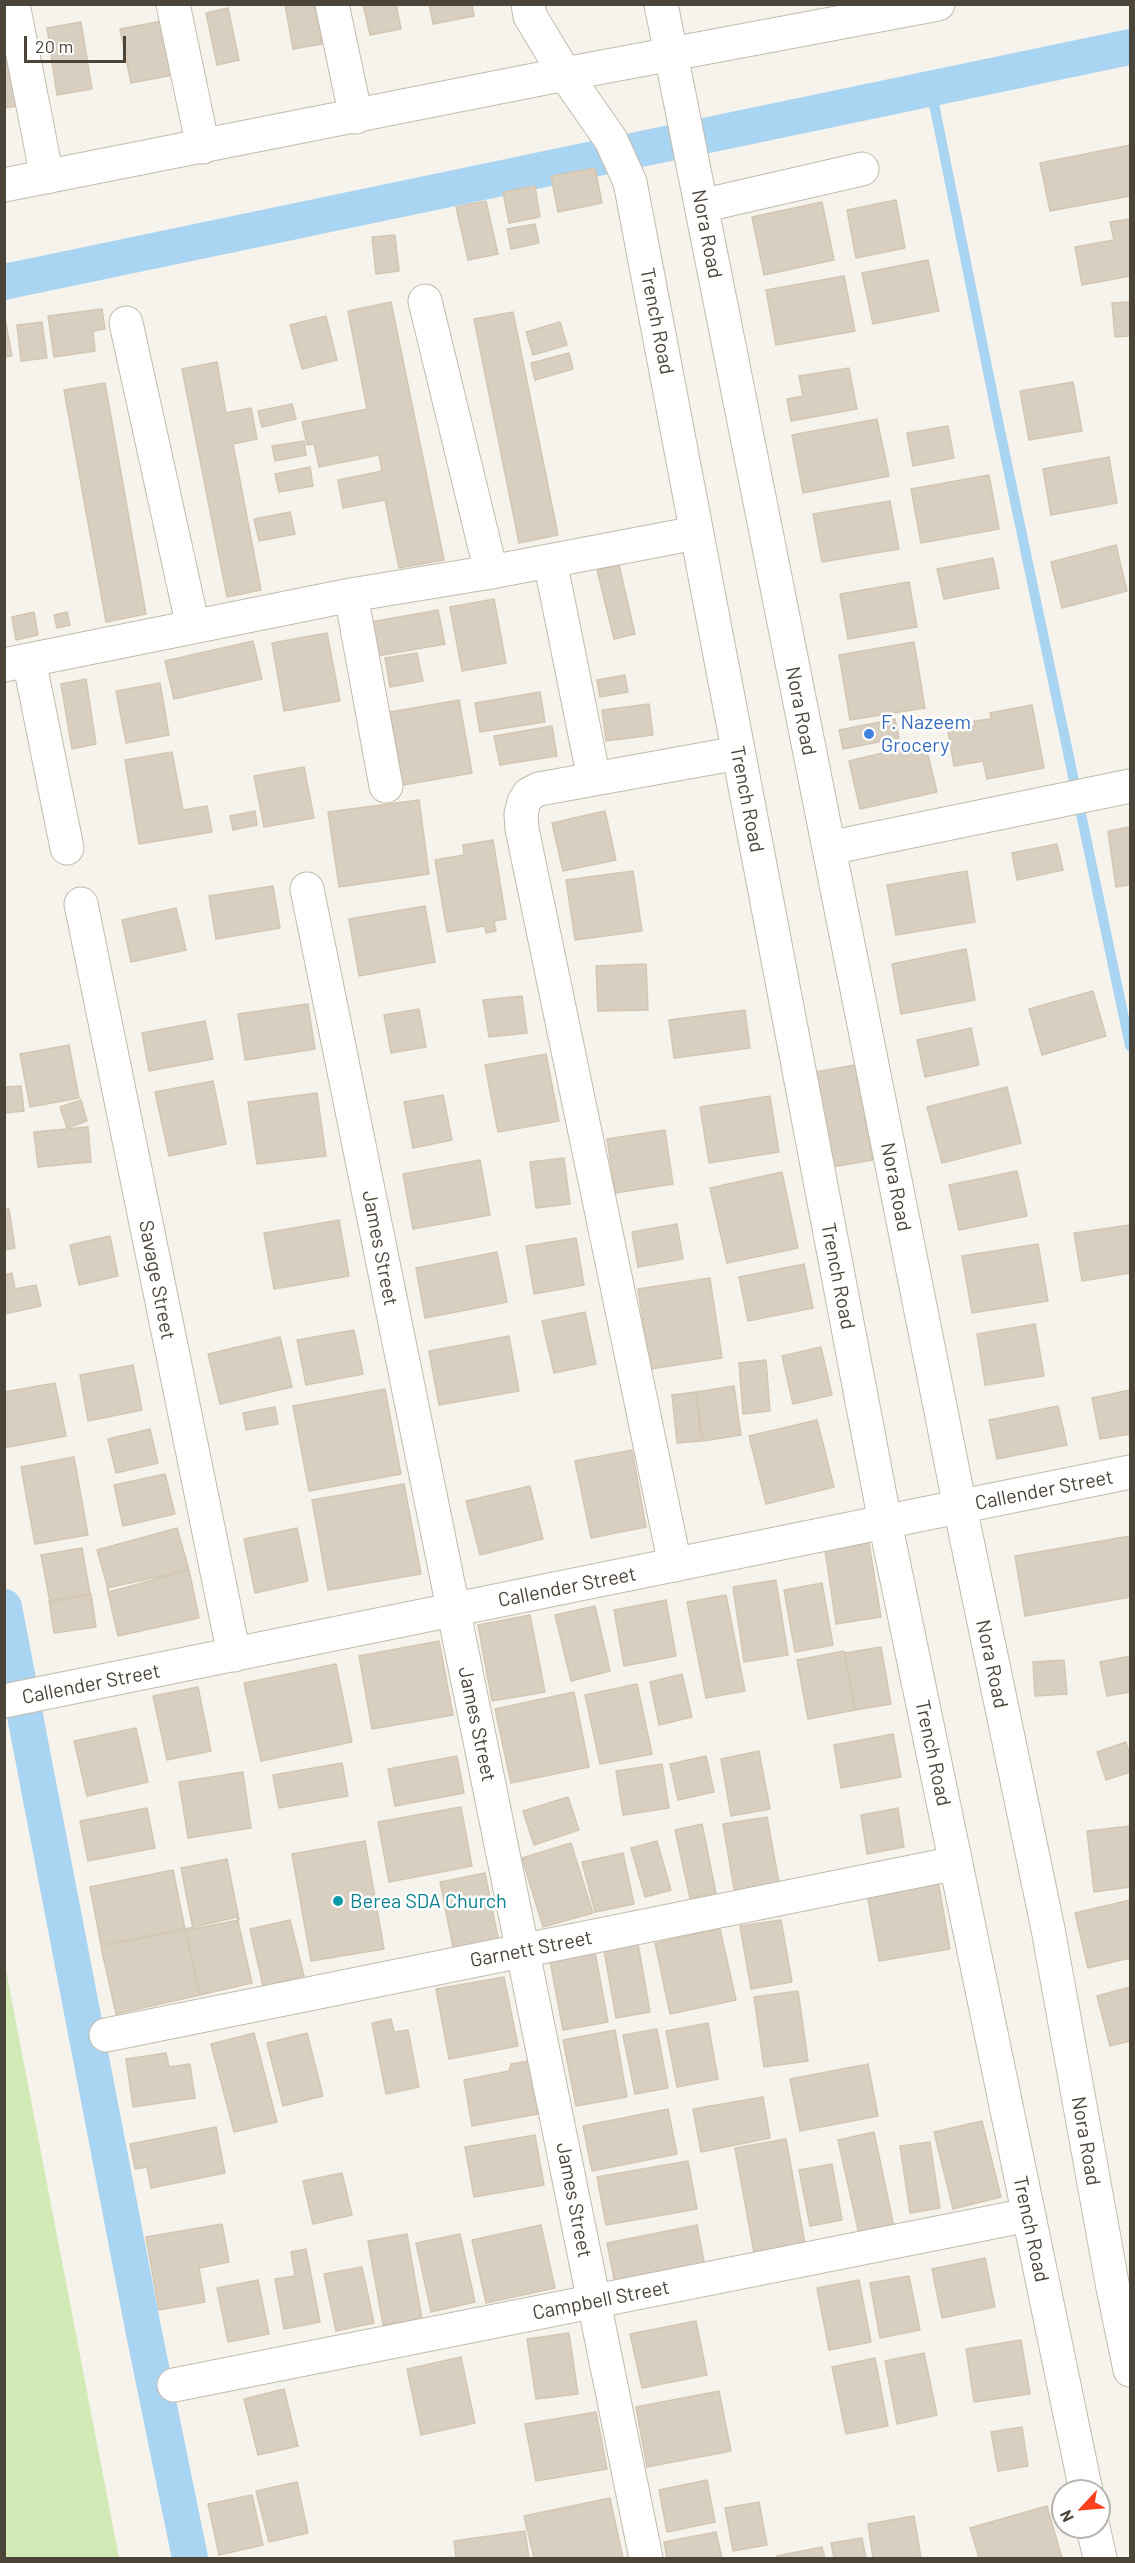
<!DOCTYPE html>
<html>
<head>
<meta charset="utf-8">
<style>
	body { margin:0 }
	#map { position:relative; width:1135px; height:2563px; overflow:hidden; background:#f6f3ec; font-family:Barlow,sans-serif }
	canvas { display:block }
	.frame { position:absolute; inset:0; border:6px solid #4b4439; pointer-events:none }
	.north { position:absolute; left:1051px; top:2479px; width:60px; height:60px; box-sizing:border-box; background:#fff; border:2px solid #b7b4b0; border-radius:50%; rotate:244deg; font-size:16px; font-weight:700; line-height:24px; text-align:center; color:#4b4439 }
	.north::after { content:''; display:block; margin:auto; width:21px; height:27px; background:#fc3f1d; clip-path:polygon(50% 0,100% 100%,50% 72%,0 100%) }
	.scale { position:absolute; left:24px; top:36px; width:102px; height:27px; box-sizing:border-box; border:3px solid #4b4439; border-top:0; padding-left:8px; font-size:18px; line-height:21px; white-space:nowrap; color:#4b4439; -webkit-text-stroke:4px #fff; paint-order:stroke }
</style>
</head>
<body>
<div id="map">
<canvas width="1135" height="2563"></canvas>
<div class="frame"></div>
<div class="north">N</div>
<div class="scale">20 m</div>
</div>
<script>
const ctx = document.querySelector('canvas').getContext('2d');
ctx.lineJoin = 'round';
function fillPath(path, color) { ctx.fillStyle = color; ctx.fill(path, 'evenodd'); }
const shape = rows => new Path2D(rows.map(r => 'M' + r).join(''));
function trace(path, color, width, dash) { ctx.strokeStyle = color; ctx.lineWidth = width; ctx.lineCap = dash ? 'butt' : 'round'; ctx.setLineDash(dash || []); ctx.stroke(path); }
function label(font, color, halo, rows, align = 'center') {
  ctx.font = font + ' Barlow,sans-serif'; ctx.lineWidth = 5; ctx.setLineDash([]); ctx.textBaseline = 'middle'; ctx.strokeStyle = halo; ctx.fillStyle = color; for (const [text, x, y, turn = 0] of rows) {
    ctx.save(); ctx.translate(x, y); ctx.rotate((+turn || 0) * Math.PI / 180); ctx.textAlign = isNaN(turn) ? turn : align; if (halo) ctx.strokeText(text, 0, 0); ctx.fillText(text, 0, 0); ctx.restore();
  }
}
const green = shape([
	[5,1965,119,2558,5,2558]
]);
const stream = shape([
	[931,89,998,421,1130,1046]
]);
const canal = shape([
	[4,282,1130,47],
	[4,1607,144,2333,190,2558]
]);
const building = shape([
	[285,4,314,4,322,44,293,49,285,4],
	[363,4,396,4,401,29,370,35,363,4],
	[429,4,472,4,474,16,433,24,429,4],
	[228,8,239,60,217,65,206,13,228,8],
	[162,21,173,75,131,83,120,29,162,21],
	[81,22,92,89,57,95,47,28,81,22],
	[9,57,18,106,4,108,4,58,9,57],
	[1130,145,1130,196,1050,211,1040,163,1130,145],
	[595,168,602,203,558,212,551,176,595,168],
	[535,186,540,217,509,223,503,192,535,186],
	[896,200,905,248,856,258,847,210,896,200],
	[486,201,498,254,468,260,456,207,486,201],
	[822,202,834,260,764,275,752,217,822,202],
	[1130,219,1130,276,1082,285,1075,247,1114,240,1110,222,1130,219],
	[535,224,539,243,511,249,507,229,535,224],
	[395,235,399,271,376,274,372,237,395,235],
	[928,260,939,311,873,324,862,273,928,260],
	[844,276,855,331,776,345,766,290,844,276],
	[391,302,444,560,399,568,385,500,343,508,338,480,382,471,379,455,319,467,314,444,307,445,302,422,367,409,348,311,391,302],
	[1130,302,1130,336,1115,337,1112,303,1130,302],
	[102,309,105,329,93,331,95,351,54,357,48,316,102,309],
	[513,312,558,535,519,543,474,319,513,312],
	[4,314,12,356,4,357,4,314],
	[326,316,337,360,302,369,290,325,326,316],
	[42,322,47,358,21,361,17,325,42,322],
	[560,322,567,345,533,355,526,332,560,322],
	[569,353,573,369,535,380,531,363,569,353],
	[217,362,226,413,251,408,257,439,233,444,261,590,227,597,182,369,217,362],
	[849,368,857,409,791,421,787,399,803,396,799,376,849,368],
	[1073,382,1082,431,1029,440,1020,391,1073,382],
	[105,383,146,614,106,622,64,390,105,383],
	[292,404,296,419,262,427,258,411,292,404],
	[877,419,889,476,803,493,792,435,877,419],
	[948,426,954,458,913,466,907,433,948,426],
	[304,441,306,455,275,461,272,446,304,441],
	[1109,457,1117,503,1051,515,1043,469,1109,457],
	[310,467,313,486,279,492,275,474,310,467],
	[989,475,999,529,921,543,911,489,989,475],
	[890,501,899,549,822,562,813,514,890,501],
	[290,512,295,534,259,541,254,519,290,512],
	[1116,545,1127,591,1062,608,1051,562,1116,545],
	[993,558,999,588,944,599,937,569,993,558],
	[619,565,635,634,614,639,597,570,619,565],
	[909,582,917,627,848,639,840,594,909,582],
	[494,599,506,663,462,671,450,607,494,599],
	[438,610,445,644,377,656,371,622,438,610],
	[34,612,38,635,16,640,12,617,34,612],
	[67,612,70,625,57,628,54,615,67,612],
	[327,633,340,701,284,711,272,643,327,633],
	[253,641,262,679,174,699,165,661,253,641],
	[914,642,925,708,850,720,839,655,914,642],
	[417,653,423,681,390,687,385,658,417,653],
	[625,675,628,692,600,697,597,680,625,675],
	[86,679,96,744,72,749,61,684,86,679],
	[160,683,169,735,126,743,116,691,160,683],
	[540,692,545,722,480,732,475,703,540,692],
	[459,700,472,773,403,785,390,712,459,700],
	[649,704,653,735,606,741,602,710,649,704],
	[1032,705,1044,768,987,779,983,761,954,766,948,731,975,726,974,721,991,719,990,713,1032,705],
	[895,719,899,738,843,749,839,730,895,719],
	[552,726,557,756,500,765,494,736,552,726],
	[925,743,937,792,860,809,849,761,925,743],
	[172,752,183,810,207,806,212,832,139,844,125,760,172,752],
	[304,767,314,818,264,827,254,776,304,767],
	[419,800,429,874,339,887,328,812,419,800],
	[255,811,257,825,233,830,230,816,255,811],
	[605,811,616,860,563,871,552,823,605,811],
	[1130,827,1130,885,1116,887,1108,831,1130,827],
	[493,840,506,919,494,921,496,931,486,933,485,926,447,932,435,860,464,855,463,845,493,840],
	[1057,844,1063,870,1017,880,1012,853,1057,844],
	[633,871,642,931,575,940,566,880,633,871],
	[967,871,975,922,896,935,887,885,967,871],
	[273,886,280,928,216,939,209,896,273,886],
	[425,906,435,962,359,976,349,919,425,906],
	[176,908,186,950,131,962,122,920,176,908],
	[966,949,975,1000,901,1014,892,964,966,949],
	[646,964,648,1010,598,1011,596,966,646,964],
	[1093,991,1106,1036,1042,1055,1029,1009,1093,991],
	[522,996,527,1033,489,1037,483,1000,522,996],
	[308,1004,315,1049,245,1060,238,1014,308,1004],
	[419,1009,426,1047,391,1053,384,1015,419,1009],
	[745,1010,750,1048,674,1058,669,1020,745,1010],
	[205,1021,213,1059,149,1071,142,1033,205,1021],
	[971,1028,979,1065,925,1077,917,1040,971,1028],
	[69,1045,79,1098,30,1107,20,1054,69,1045],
	[546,1054,559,1121,498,1132,485,1065,546,1054],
	[855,1065,873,1160,832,1167,815,1072,855,1065],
	[213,1081,226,1144,169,1156,155,1092,213,1081],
	[21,1086,24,1111,4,1113,4,1087,21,1086],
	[1007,1087,1021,1143,942,1163,927,1107,1007,1087],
	[317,1093,326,1156,257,1164,248,1102,317,1093],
	[443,1095,452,1140,413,1148,404,1102,443,1095],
	[770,1096,779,1152,709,1163,700,1107,770,1096],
	[81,1100,87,1121,67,1128,60,1107,81,1100],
	[88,1127,91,1162,38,1167,34,1132,88,1127],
	[665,1130,673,1184,615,1193,607,1139,665,1130],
	[564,1158,570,1204,536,1208,530,1162,564,1158],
	[480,1160,490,1215,413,1229,403,1174,480,1160],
	[1017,1171,1027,1216,959,1230,949,1185,1017,1171],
	[782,1172,798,1248,727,1263,710,1188,782,1172],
	[9,1209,15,1248,4,1250,4,1210,9,1209],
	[339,1220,349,1276,274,1289,264,1233,339,1220],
	[677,1224,683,1259,638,1267,632,1232,677,1224],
	[1130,1225,1130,1273,1082,1281,1074,1233,1130,1225],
	[110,1236,118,1276,79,1285,70,1245,110,1236],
	[576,1238,584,1285,534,1294,526,1246,576,1238],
	[1038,1244,1048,1301,972,1313,962,1256,1038,1244],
	[497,1252,507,1302,425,1318,416,1268,497,1252],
	[804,1264,813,1308,748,1321,739,1277,804,1264],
	[12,1273,15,1289,36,1285,41,1306,4,1314,4,1275,12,1273],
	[710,1278,722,1358,650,1369,638,1289,710,1278],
	[585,1312,596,1364,554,1373,542,1321,585,1312],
	[1035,1324,1044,1376,985,1385,977,1334,1035,1324],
	[354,1330,363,1374,306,1385,297,1340,354,1330],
	[509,1336,519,1391,439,1405,429,1351,509,1336],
	[280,1337,292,1387,220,1404,208,1354,280,1337],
	[821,1347,832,1395,793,1404,782,1356,821,1347],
	[766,1360,770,1411,743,1414,739,1363,766,1360],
	[133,1365,142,1410,88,1421,80,1375,133,1365],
	[55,1383,66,1436,4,1448,4,1392,55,1383],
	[734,1386,741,1435,703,1441,696,1392,734,1386],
	[385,1389,401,1474,309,1491,293,1406,385,1389],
	[1130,1390,1130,1434,1100,1439,1092,1398,1130,1390],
	[696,1392,701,1441,677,1443,672,1395,696,1392],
	[1058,1406,1067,1445,997,1459,989,1420,1058,1406],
	[275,1407,278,1424,246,1430,243,1413,275,1407],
	[817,1420,834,1487,766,1504,749,1436,817,1420],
	[150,1429,158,1463,116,1473,108,1439,150,1429],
	[632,1450,646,1527,591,1538,575,1461,632,1450],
	[74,1457,88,1535,35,1544,21,1467,74,1457],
	[165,1474,175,1514,123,1526,114,1485,165,1474],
	[404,1484,421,1574,328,1590,312,1500,404,1484],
	[530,1486,543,1539,480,1555,466,1501,530,1486],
	[177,1528,189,1570,109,1592,97,1550,177,1528],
	[297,1528,308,1581,255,1593,244,1539,297,1528],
	[1130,1536,1130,1597,1025,1616,1015,1556,1130,1536],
	[869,1543,881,1617,836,1624,825,1550,869,1543],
	[82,1548,90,1594,50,1602,41,1555,82,1548],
	[189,1570,199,1618,118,1636,107,1588,189,1570],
	[776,1580,788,1655,744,1662,733,1587,776,1580],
	[822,1583,833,1645,795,1652,784,1590,822,1583],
	[91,1594,96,1627,54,1633,49,1601,91,1594],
	[726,1595,745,1691,706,1698,687,1602,726,1595],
	[666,1600,676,1656,624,1666,614,1610,666,1600],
	[595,1606,610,1671,571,1681,555,1615,595,1606],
	[530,1615,545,1692,492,1701,478,1625,530,1615],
	[439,1641,453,1715,372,1729,359,1656,439,1641],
	[881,1647,891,1704,855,1710,845,1653,881,1647],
	[844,1651,855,1710,808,1719,797,1660,844,1651],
	[1130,1656,1130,1692,1107,1696,1100,1662,1130,1656],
	[1064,1660,1067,1694,1035,1696,1033,1662,1064,1660],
	[336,1664,352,1742,261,1761,244,1683,336,1664],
	[682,1674,692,1717,659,1725,650,1682,682,1674],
	[637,1684,652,1754,600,1764,585,1695,637,1684],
	[198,1687,211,1751,167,1760,153,1696,198,1687],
	[574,1692,589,1767,511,1783,495,1709,574,1692],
	[136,1728,148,1782,87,1796,74,1741,136,1728],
	[893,1734,901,1777,841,1788,834,1745,893,1734],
	[1126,1742,1130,1757,1130,1772,1106,1780,1097,1752,1126,1742],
	[759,1751,770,1809,731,1816,721,1759,759,1751],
	[457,1756,464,1793,395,1806,388,1769,457,1756],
	[706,1756,714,1792,678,1800,670,1764,706,1756],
	[342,1763,348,1796,279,1808,273,1775,342,1763],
	[662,1764,669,1808,623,1815,616,1771,662,1764],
	[243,1772,251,1828,188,1838,179,1782,243,1772],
	[568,1797,579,1830,534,1845,523,1811,568,1797],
	[461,1807,472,1866,389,1882,378,1822,461,1807],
	[147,1808,155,1848,88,1861,80,1821,147,1808],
	[898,1808,904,1847,867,1854,861,1815,898,1808],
	[767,1817,780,1888,735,1895,723,1824,767,1817],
	[702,1824,716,1893,690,1898,675,1830,702,1824],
	[1130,1826,1130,1887,1094,1892,1087,1831,1130,1826],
	[365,1841,384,1949,311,1961,292,1854,365,1841],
	[657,1841,671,1890,645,1897,631,1848,657,1841],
	[571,1843,593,1913,543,1927,522,1858,571,1843],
	[623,1853,634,1904,595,1912,582,1862,623,1853],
	[227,1859,239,1920,193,1929,181,1868,227,1859],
	[173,1870,185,1929,101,1945,90,1887,173,1870],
	[485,1873,499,1943,454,1952,440,1882,485,1873],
	[938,1881,950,1949,879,1961,867,1893,938,1881],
	[1130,1900,1130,1958,1088,1968,1075,1913,1130,1900],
	[237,1917,252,1983,200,1995,185,1929,237,1917],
	[290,1920,304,1976,263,1986,250,1929,290,1920],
	[781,1920,792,1982,751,1989,740,1926,781,1920],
	[185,1929,200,1995,116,2014,101,1947,185,1929],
	[720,1929,736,2000,670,2014,655,1943,720,1929],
	[638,1944,650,2012,616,2018,604,1950,638,1944],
	[595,1952,608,2022,563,2030,550,1961,595,1952],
	[504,1977,518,2046,449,2059,436,1989,504,1977],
	[1130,1987,1130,2041,1110,2046,1097,1996,1130,1987],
	[798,1991,808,2061,764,2067,754,1997,798,1991],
	[391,2019,394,2032,408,2030,419,2087,386,2094,372,2023,391,2019],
	[708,2023,718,2079,677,2087,666,2031,708,2023],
	[657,2029,668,2088,635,2094,623,2035,657,2029],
	[615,2030,627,2097,576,2106,563,2040,615,2030],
	[254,2033,277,2122,234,2132,211,2044,254,2033],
	[307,2033,323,2096,283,2106,267,2043,307,2033],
	[166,2053,169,2067,190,2064,195,2098,133,2107,126,2059,166,2053],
	[528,2061,538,2114,472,2126,464,2080,509,2071,511,2064,528,2061],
	[868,2064,878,2116,800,2131,790,2079,868,2064],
	[763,2097,770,2138,701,2152,693,2109,763,2097],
	[668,2109,677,2154,592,2171,583,2126,668,2109],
	[982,2121,1001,2197,953,2209,934,2132,982,2121],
	[216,2127,225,2173,151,2188,147,2167,135,2169,130,2144,216,2127],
	[874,2132,894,2227,859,2234,838,2140,874,2132],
	[535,2135,544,2185,474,2197,465,2147,535,2135],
	[786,2139,805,2244,754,2253,735,2148,786,2139],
	[930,2142,940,2208,910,2213,900,2146,930,2142],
	[688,2161,697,2209,606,2225,597,2177,688,2161],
	[832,2164,842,2220,810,2226,799,2170,832,2164],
	[342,2173,352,2215,313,2224,303,2181,342,2173],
	[222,2224,229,2262,199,2268,205,2302,159,2310,146,2237,222,2224],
	[541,2225,555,2288,486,2303,472,2240,541,2225],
	[697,2225,705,2267,615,2284,607,2243,697,2225],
	[407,2234,422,2319,383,2325,368,2241,407,2234],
	[460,2234,475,2302,431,2312,416,2243,460,2234],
	[306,2249,320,2322,284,2329,275,2279,295,2276,291,2252,306,2249],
	[985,2258,995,2307,942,2318,932,2269,985,2258],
	[362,2267,374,2323,336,2331,324,2274,362,2267],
	[909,2276,920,2330,880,2338,870,2283,909,2276],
	[258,2280,269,2334,228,2342,217,2288,258,2280],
	[859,2280,871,2342,829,2350,817,2288,859,2280],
	[696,2321,707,2375,642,2388,630,2334,696,2321],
	[569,2333,578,2394,536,2399,527,2339,569,2333],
	[1021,2340,1030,2394,974,2402,966,2349,1021,2340],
	[924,2353,937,2415,897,2424,885,2361,924,2353],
	[461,2357,475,2423,421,2435,407,2369,461,2357],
	[875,2358,888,2426,846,2434,832,2367,875,2358],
	[284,2389,298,2446,258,2455,244,2399,284,2389],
	[719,2391,731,2451,647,2467,636,2407,719,2391],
	[596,2412,607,2469,536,2481,525,2424,596,2412],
	[1022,2427,1028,2466,998,2471,991,2432,1022,2427],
	[707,2480,715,2522,667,2532,659,2490,707,2480],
	[297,2482,308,2533,269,2542,256,2491,297,2482],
	[252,2495,263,2545,219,2555,208,2504,252,2495],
	[610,2498,623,2558,534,2558,524,2516,610,2498],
	[759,2502,767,2545,733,2551,725,2508,759,2502],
	[1047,2506,1062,2558,979,2558,970,2528,1047,2506],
	[914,2516,921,2558,873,2558,868,2524,914,2516],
	[525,2531,529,2558,456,2558,454,2541,525,2531],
	[716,2532,722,2558,667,2558,664,2542,716,2532],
	[862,2538,866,2558,834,2558,831,2543,862,2538],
	[822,2547,825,2558,778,2558,777,2556,822,2547]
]);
const minor = shape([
	[13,4,47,177],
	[173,4,203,147],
	[332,4,356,117],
	[528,4,530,16,565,74,611,140,630,182,885,1522,1086,2491],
	[661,4,960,1507,1048,1929,1113,2288,1130,2370],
	[4,185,565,74,938,4],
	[701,206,862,169],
	[425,301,491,572],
	[126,323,193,627],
	[550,561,594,779],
	[351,595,386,786],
	[29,660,67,848],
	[4,665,351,595,491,572,696,533],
	[829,848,1130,786],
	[307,889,646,2558],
	[81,904,234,1655],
	[675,1565,522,829,521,814,524,802,529,794,539,789,738,753],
	[4,1701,1130,1472],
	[106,2035,956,1863],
	[174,2385,1028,2215],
	[1093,2527,1100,2558]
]);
const markers = [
	[869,734,6,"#3f7fe0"],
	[338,1901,6,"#0f9aa8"]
];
const streetNames = [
	["Nora Road",707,234,79],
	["Trench Road",657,321,79],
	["Nora Road",801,711,79],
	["Trench Road",747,799,79],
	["Nora Road",896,1187,79],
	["James Street",380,1248,79],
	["Trench Road",838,1276,79],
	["Savage Street",157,1280,79],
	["Callender Street",1044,1490,-11],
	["Callender Street",567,1587,-11],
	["Nora Road",992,1664,78],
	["Callender Street",91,1684,-11],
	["James Street",477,1724,78],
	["Trench Road",933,1753,78],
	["Garnett Street",531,1949,-11],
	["Nora Road",1086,2141,80],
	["James Street",574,2200,79],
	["Trench Road",1031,2229,78],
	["Campbell Street",601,2300,-11]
];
const shopNames = [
	["F. Nazeem",881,722],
	["Grocery",881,745]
];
const cultureNames = [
	["Berea SDA Church",350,1901]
];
fillPath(green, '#d2eab5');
trace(stream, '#a9d4f2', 10);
trace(canal, '#a9d4f2', 36);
fillPath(building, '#d8cfc1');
trace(building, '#d3c7b4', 1.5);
trace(minor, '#c2bbae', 35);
trace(minor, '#fff', 33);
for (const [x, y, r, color] of markers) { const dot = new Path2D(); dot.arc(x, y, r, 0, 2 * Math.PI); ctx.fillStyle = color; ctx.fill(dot); trace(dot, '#fff', 2); }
label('20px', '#4b4439', '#fff', streetNames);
label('20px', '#366cbe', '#fff', shopNames, 'left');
label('20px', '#0d838f', '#fff', cultureNames, 'left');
</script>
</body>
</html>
